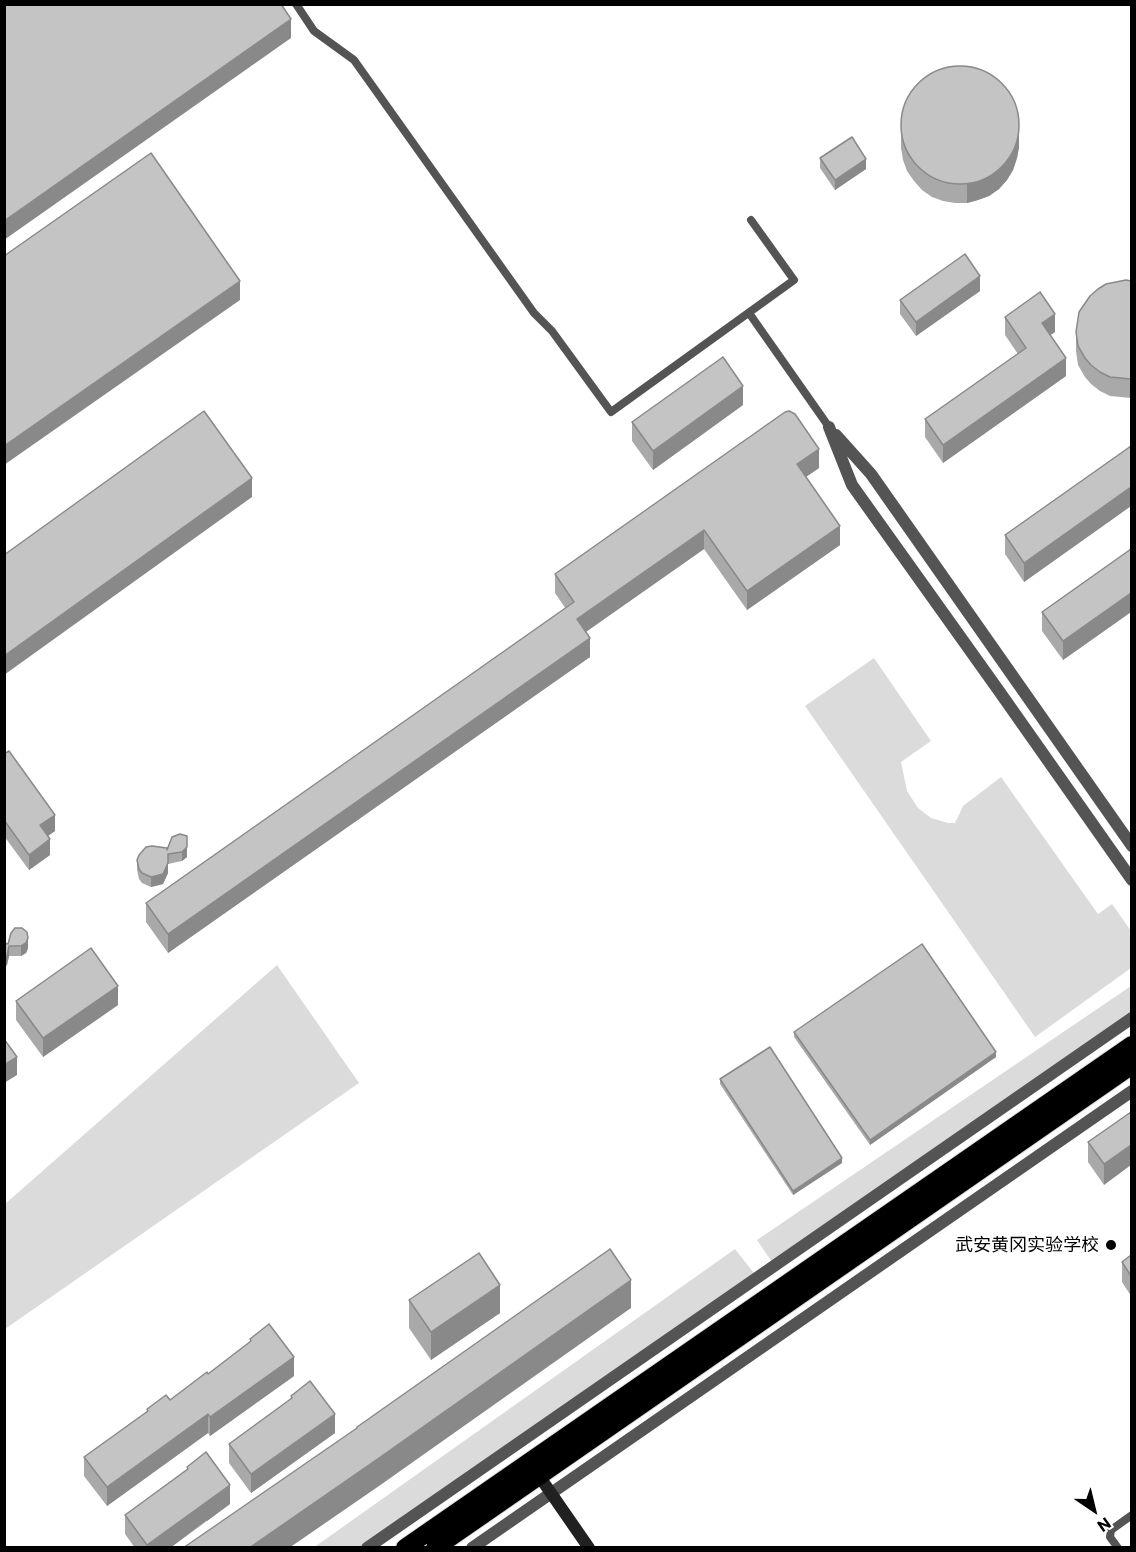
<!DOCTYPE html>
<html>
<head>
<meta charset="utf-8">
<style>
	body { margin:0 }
	#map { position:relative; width:1136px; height:1552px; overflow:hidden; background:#fff; font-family:Commissioner,sans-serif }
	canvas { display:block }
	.frame { position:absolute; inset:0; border:6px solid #000; pointer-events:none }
	.north { position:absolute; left:1064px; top:1480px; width:60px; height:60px; -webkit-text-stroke:4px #fff; paint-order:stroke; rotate:145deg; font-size:16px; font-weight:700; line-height:24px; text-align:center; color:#000 }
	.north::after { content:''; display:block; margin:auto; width:21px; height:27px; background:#000; clip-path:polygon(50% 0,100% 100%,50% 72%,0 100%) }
</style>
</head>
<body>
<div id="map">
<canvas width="1136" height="1552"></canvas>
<div class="frame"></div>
<div class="north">N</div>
</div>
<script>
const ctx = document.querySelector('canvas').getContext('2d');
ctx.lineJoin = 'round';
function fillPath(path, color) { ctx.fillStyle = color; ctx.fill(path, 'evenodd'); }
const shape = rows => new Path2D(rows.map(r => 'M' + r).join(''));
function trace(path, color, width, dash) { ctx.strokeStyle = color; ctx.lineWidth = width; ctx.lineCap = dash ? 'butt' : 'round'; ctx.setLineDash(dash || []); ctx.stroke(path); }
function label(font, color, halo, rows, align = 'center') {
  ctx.font = font + ' Commissioner,"Noto Sans SC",sans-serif'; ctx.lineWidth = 4.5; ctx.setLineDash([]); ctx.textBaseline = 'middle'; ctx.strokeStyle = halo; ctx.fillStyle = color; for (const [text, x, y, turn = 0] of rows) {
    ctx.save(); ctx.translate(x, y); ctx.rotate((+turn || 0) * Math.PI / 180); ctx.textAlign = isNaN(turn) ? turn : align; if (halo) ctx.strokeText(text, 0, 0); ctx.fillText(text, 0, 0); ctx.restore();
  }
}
const green = shape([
	[874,658,931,741,901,762,907,791,918,808,931,818,948,823,955,823,963,806,1001,777,1098,914,1112,904,1131,931,1131,968,1035,1037,805,706],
	[277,965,359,1083,5,1329,5,1204],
	[1131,986,1131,1018,774,1265,757,1240],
	[735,1249,757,1277,367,1547,313,1548]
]);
const lane = shape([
	[296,4,314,31,354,60,534,313,552,331,611,412,794,280,751,220],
	[749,313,829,427],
	[1118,1548,1110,1537,1111,1530,1132,1515]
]);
const street = shape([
	[829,427,852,485,999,691,1132,880],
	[836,435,871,474,1132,846],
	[367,1548,1132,1018],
	[472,1548,1132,1091]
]);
const secondary = shape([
	[535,1470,589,1548]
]);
const highway = shape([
	[405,1548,1132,1045],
	[435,1548,1132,1065]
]);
const wall = shape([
	[901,129,1019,147,1017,158,1013,170,1007,180,999,189,989,196,978,200,967,203,955,203,943,201,932,197,922,190,914,181,907,171,903,160,901,148],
	[820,158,866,169,835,190,820,168],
	[1131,281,1131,398,1110,396,1100,391,1091,384,1085,377,1078,365,1076,351,1076,332],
	[980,291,916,336,900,314,900,300],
	[1005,317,1055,332,1050,335,1066,376,943,463,925,437,925,419,1018,354,1005,335],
	[743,405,653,470,632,441,632,422],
	[1131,446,1131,506,1024,582,1005,554,1005,535],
	[819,468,806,477,840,545,747,610,704,549,586,632,590,657,168,953,146,922,146,903,566,609,555,593,555,574],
	[1131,549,1131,612,1063,660,1042,631,1042,612],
	[4,754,55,831,48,836,50,855,29,870,4,836],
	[187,846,187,857,182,861,168,864,168,873,163,884,151,887,142,883,139,879,137,870,137,860,167,848],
	[8,944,28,948,26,953,21,956,9,956,7,965],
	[16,1001,118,1005,43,1057,16,1020],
	[794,1032,996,1057,870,1145,794,1037],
	[720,1079,842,1163,793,1195,720,1084],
	[1131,1112,1104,1185,1088,1162,1088,1142],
	[1131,1255,1131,1296,1122,1282,1122,1262],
	[409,1300,500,1313,431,1360,409,1328],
	[250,1339,294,1376,210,1436,208,1433,107,1506,84,1476,84,1457,147,1412,147,1409,170,1400,208,1374,250,1342],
	[291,1396,335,1433,251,1493,229,1463,229,1444,291,1399],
	[187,1467,230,1504,170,1548,135,1548,125,1534,125,1515,187,1469]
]);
const shadedWall = shape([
	[291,19,291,38,4,240,4,221],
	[1019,128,1019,147,1017,158,1013,170,1007,180,999,189,989,196,978,200,967,203,967,184],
	[866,159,866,169,835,190,835,180],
	[980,276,980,291,916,336,916,322],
	[240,281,240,300,4,465,4,446],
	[1055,314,1055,332,1042,341,1042,323],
	[1066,358,1066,376,943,463,943,445],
	[743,386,743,405,653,470,653,451],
	[819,449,819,468,797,483,797,464],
	[252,478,252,497,4,675,4,656],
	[1131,487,1131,506,1024,582,1024,563],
	[840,526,840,545,747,610,747,591],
	[704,530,704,549,577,638,577,619],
	[1131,593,1131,612,1063,660,1063,641],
	[590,638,590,657,168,953,168,934],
	[55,815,55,831,40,841,40,825],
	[187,836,187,857,182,861,182,852],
	[50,839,50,855,29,870,29,855],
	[168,863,168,873,163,884,151,887,151,877],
	[28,938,28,948,26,953,21,956,21,946],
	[9,946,9,956,7,965,4,969,4,959],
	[118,986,118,1005,43,1057,43,1038],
	[996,1052,996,1057,870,1145,870,1140],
	[17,1057,17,1075,4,1083,4,1065],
	[1131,1145,1131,1165,1104,1185,1104,1164],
	[842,1158,842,1163,793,1195,793,1191],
	[631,1280,631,1308,379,1486,289,1548,249,1548],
	[500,1285,500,1313,431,1360,431,1332],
	[294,1357,294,1376,210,1436,210,1417],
	[208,1414,208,1433,107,1506,107,1487],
	[335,1414,335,1433,251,1493,251,1474],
	[230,1485,230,1504,207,1521,207,1502],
	[207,1501,207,1520,170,1548,147,1548,147,1545]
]);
const building = shape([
	[4,4,281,4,291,19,4,221,4,4],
	'901 125a59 59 0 1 1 118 0a59 59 0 1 1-118 0Z',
	[852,137,866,159,835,180,820,158,852,137],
	[151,153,240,281,4,446,4,256,151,153],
	[965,254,980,276,916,322,900,300,965,254],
	[1126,280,1131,281,1131,379,1110,377,1100,372,1091,365,1085,358,1078,346,1076,332,1079,312,1090,296,1098,289,1106,284,1126,280],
	[1040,292,1055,314,1042,323,1066,358,943,445,925,419,1026,348,1005,317,1040,292],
	[723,357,743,386,653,451,632,422,723,357],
	[204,411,252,478,4,656,4,555,204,411],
	[789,411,795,414,819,449,797,464,840,526,747,591,704,530,577,619,590,638,168,934,146,903,574,602,555,574,785,412,789,411],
	[1131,446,1131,487,1024,563,1005,535,1131,446],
	[1131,549,1131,593,1063,641,1042,612,1131,549],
	[9,751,55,815,40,825,50,839,29,855,4,820,4,754,9,751],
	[180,834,187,836,187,847,182,852,168,854,168,863,163,874,151,877,142,873,139,869,137,860,139,855,146,847,152,846,167,848,167,850,172,837,180,834],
	[15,928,22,928,27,932,28,938,26,943,21,946,9,946,7,956,4,959,4,943,8,944,11,933,15,928],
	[922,944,996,1052,870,1140,794,1032,922,944],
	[91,948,118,986,43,1038,16,1001,91,948],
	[4,1039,17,1057,4,1065,4,1039],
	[770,1047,842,1158,793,1191,720,1079,770,1047],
	[1131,1112,1131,1145,1104,1164,1088,1142,1131,1112],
	[610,1249,631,1280,379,1458,249,1548,183,1548,357,1428,357,1427,610,1249],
	[479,1253,500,1285,431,1332,409,1300,479,1253],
	[1131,1255,1131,1276,1122,1262,1131,1255],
	[269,1324,294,1357,210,1417,208,1414,107,1487,84,1457,148,1411,147,1409,166,1395,170,1400,207,1372,208,1374,251,1341,250,1339,269,1324],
	[310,1381,335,1414,251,1474,229,1444,292,1398,291,1396,310,1381],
	[206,1452,230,1485,147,1545,125,1515,188,1469,187,1467,206,1452]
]);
const markers = [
	[1111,1245,6,"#000"]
];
const poiNames = [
	["武安黄冈实验学校",1099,1245]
];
fillPath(green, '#dbdbdb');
trace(highway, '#dbdbdb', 20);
trace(lane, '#545454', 8);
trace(street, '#545454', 12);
trace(secondary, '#212121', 12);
trace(highway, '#000', 18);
fillPath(wall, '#a9a9a9');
fillPath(shadedWall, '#898989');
fillPath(building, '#c4c4c4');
trace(building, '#898989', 1.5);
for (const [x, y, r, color] of markers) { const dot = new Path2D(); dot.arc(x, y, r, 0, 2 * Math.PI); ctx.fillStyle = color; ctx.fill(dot); trace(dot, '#fff', 2); }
label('18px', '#000', '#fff', poiNames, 'right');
</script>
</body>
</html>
